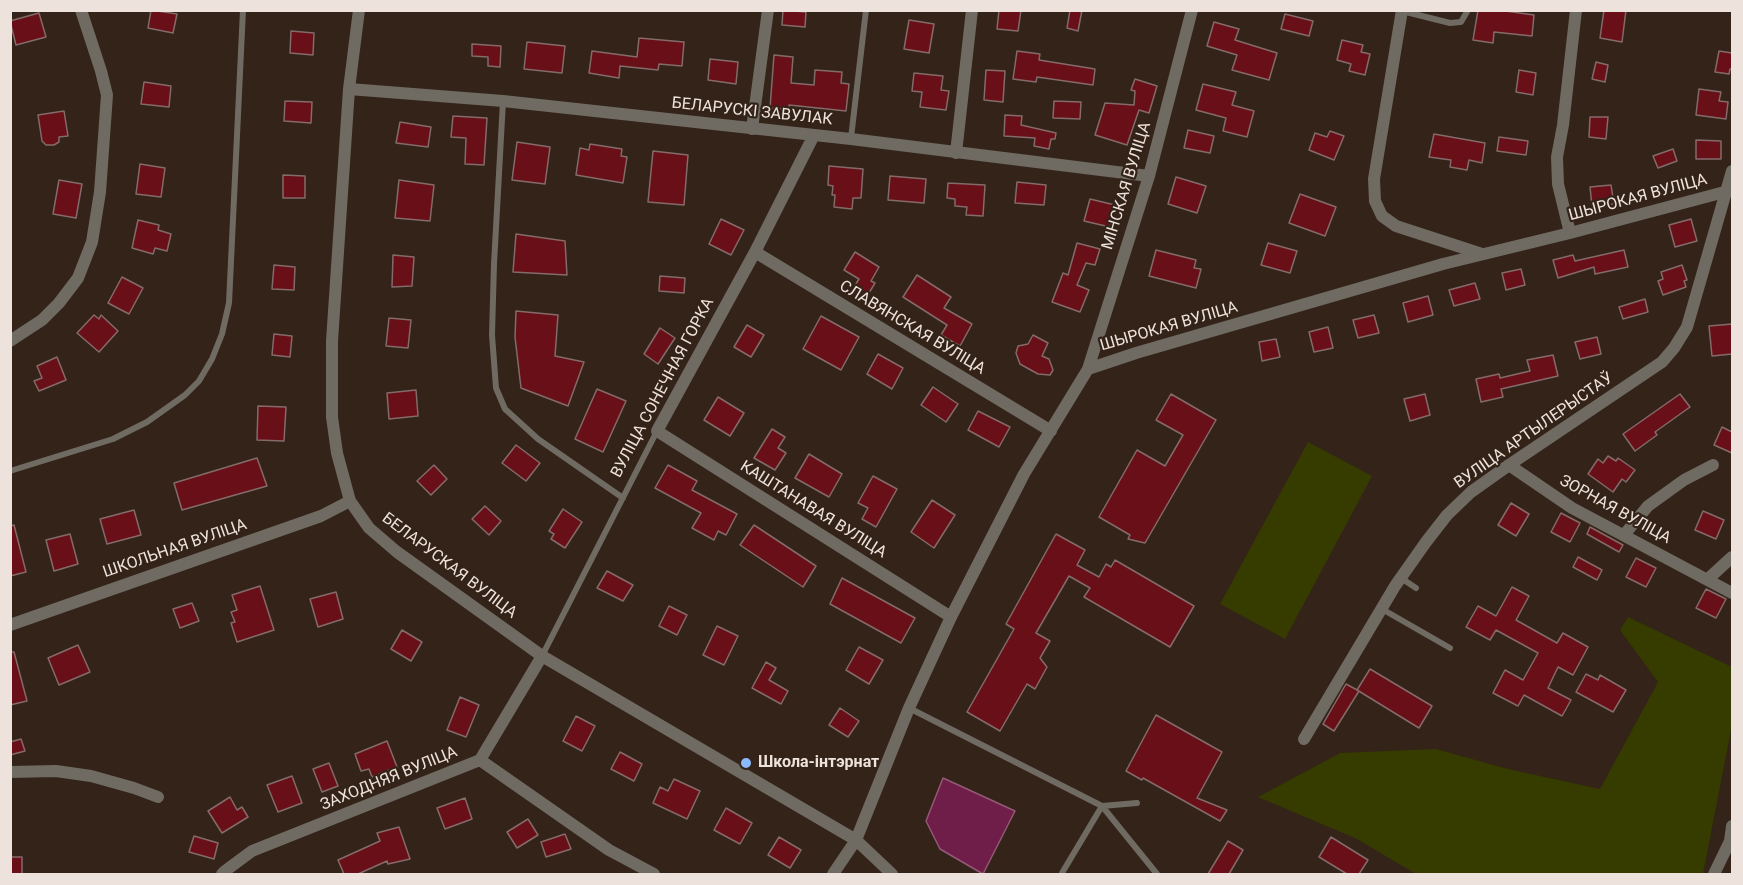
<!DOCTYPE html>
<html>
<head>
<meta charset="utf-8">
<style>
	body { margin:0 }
	#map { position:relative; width:1743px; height:885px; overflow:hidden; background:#332318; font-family:Roboto,sans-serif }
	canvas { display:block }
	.frame { position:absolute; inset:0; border:12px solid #eee3dc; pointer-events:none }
</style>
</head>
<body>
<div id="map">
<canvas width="1743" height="885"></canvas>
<div class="frame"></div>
</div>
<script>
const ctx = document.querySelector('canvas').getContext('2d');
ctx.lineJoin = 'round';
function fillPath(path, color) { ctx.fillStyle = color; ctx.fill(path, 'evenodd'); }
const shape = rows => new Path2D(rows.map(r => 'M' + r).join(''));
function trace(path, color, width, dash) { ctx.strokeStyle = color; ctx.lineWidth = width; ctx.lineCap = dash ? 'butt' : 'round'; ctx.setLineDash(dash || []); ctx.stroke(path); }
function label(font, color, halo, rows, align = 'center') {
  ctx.font = font + ' Roboto,sans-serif'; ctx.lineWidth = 4.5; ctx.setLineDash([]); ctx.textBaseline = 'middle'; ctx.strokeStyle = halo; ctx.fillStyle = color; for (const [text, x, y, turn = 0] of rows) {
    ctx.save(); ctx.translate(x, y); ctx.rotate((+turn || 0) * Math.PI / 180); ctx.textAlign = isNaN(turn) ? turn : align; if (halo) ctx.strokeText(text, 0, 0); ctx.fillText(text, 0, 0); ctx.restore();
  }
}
const green = shape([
	[1308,442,1372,476,1285,639,1220,604],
	[1628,617,1732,667,1732,725,1703,874,1416,874,1357,839,1258,797,1340,753,1436,749,1508,769,1600,789,1658,682,1620,630]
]);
const water = shape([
	[943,778,1015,811,983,874,940,849,926,821,943,778]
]);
const building = shape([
	[151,10,177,14,173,33,148,28,151,10],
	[783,10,806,12,805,27,782,25,783,10],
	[999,10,1021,10,1018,31,997,29,999,10],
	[1070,10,1082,10,1078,31,1067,28,1070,10],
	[1478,10,1498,10,1534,15,1532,36,1494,32,1493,43,1473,40,1478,10],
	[1604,10,1626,10,1622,42,1600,38,1604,10],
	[39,13,46,37,16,45,10,21,39,13],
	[1285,14,1313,21,1309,36,1281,29,1285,14],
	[909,20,934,24,929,53,904,49,909,20],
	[1214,22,1239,29,1235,40,1277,53,1269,80,1232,70,1237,55,1207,46,1214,22],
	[291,31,314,33,313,55,290,53,291,31],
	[639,38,684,42,682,66,659,64,658,70,620,66,619,78,589,73,592,51,637,57,639,38],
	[1342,40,1363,45,1361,52,1370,54,1365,75,1349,71,1351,64,1337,60,1342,40],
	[527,42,565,46,562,73,524,69,527,42],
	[472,44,501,46,500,67,488,66,488,57,472,56,472,44],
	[1017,51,1040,54,1039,60,1095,69,1093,85,1037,77,1036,82,1013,79,1017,51],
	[1719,51,1732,53,1732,69,1730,69,1729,74,1715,72,1719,51],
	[774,55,793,57,791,83,814,85,815,70,842,72,841,83,849,84,846,111,789,105,789,109,770,108,774,55],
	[710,59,738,62,736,84,708,80,710,59],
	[1596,62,1608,65,1605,82,1592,79,1596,62],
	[986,70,1005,71,1003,102,984,100,986,70],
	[1519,70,1536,73,1533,95,1516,92,1519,70],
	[914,73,943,76,941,90,949,91,946,110,920,107,922,92,912,91,914,73],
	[1135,79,1157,86,1149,113,1139,110,1127,145,1095,135,1105,103,1134,105,1135,91,1131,90,1135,79],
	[144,82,171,86,169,107,141,104,144,82],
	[1203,84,1236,92,1232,105,1254,111,1247,137,1223,131,1226,118,1196,110,1203,84],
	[1699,89,1721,92,1719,101,1728,102,1726,119,1696,115,1699,89],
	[285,101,312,102,311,123,284,121,285,101],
	[1054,101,1081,102,1080,119,1053,118,1054,101],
	[64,111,68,136,59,137,59,142,54,145,46,145,42,141,38,115,64,111],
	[1005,115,1022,116,1021,125,1056,133,1055,139,1051,139,1049,149,1034,146,1035,138,1004,136,1005,115],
	[453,116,487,118,484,165,465,164,466,138,451,137,453,116],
	[1590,117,1608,117,1606,139,1589,137,1590,117],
	[400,122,431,127,428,147,396,143,400,122],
	[1188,130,1214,136,1210,153,1184,148,1188,130],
	[1330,131,1344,136,1334,160,1309,150,1315,133,1327,137,1330,131],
	[1434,134,1485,143,1482,163,1469,160,1467,170,1450,167,1451,160,1429,157,1434,134],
	[1499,137,1528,141,1526,155,1497,151,1499,137],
	[1696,140,1721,141,1721,159,1696,159,1696,140],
	[517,142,550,147,545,184,512,180,517,142],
	[590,144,622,149,621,156,627,157,623,183,576,175,580,148,589,150,590,144],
	[1673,149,1677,161,1658,168,1653,156,1673,149],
	[653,151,688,155,684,205,648,202,653,151],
	[140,164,165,168,161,197,136,194,140,164],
	[829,166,863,169,861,198,853,198,852,209,834,207,835,195,832,195,833,186,828,185,829,166],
	[283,175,305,176,305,198,283,198,283,175],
	[890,176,926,179,924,203,888,200,890,176],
	[1176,177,1206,186,1197,213,1168,204,1176,177],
	[59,180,82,184,76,218,53,214,59,180],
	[399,180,434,185,430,221,395,218,399,180],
	[1017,182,1046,185,1044,205,1015,203,1017,182],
	[948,183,985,185,983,216,966,215,967,207,955,206,955,199,947,198,948,183],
	[1611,185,1614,204,1592,206,1590,187,1611,185],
	[1300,194,1336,207,1325,236,1289,223,1300,194],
	[1090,199,1115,205,1110,227,1084,221,1090,199],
	[721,219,744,230,731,255,709,244,721,219],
	[1691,219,1697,241,1675,247,1669,225,1691,219],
	[138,220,159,225,158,230,171,234,167,251,155,248,153,254,132,248,138,220],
	[516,234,565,241,567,275,513,272,516,234],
	[1077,243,1100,249,1095,265,1086,263,1077,285,1089,290,1080,312,1052,302,1063,273,1068,275,1077,243],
	[1268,243,1297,251,1290,273,1261,265,1268,243],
	[1156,250,1196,260,1194,268,1201,269,1196,288,1149,276,1156,250],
	[1624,250,1628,267,1595,274,1594,267,1558,278,1553,260,1573,255,1575,261,1624,250],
	[855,252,879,267,871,281,875,283,866,298,852,290,859,279,844,270,855,252],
	[393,255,414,257,412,286,392,287,393,255],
	[274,265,295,267,294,290,272,289,274,265],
	[1682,265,1687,280,1684,281,1686,287,1663,295,1658,281,1663,279,1661,272,1682,265],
	[1521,269,1525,285,1506,290,1502,273,1521,269],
	[917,275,951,297,944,308,972,324,960,346,941,335,947,325,903,297,917,275],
	[660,276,685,278,684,293,659,291,660,276],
	[122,277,143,288,129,314,108,303,122,277],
	[1475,283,1480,299,1454,306,1449,290,1475,283],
	[1428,296,1433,315,1408,322,1403,303,1428,296],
	[1645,299,1648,312,1623,319,1619,307,1645,299],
	[516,311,558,315,555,356,584,362,568,406,521,388,515,337,516,311],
	[94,315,99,319,101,315,118,331,99,352,77,333,94,315],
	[1374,315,1379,333,1358,338,1353,320,1374,315],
	[821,316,859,337,841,370,803,349,821,316],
	[389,318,411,320,408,348,386,346,389,318],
	[1732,324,1732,354,1712,356,1709,326,1732,324],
	[747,325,764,335,751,357,734,347,747,325],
	[1328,327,1333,348,1314,352,1309,332,1328,327],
	[660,328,675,338,658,364,644,354,660,328],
	[274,334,292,336,290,357,272,355,274,334],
	[1033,335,1048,343,1042,356,1049,359,1053,370,1050,375,1038,374,1020,364,1016,353,1018,346,1028,344,1033,335],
	[1597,337,1601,354,1580,359,1575,342,1597,337],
	[1276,339,1280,357,1262,361,1259,342,1276,339],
	[878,354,903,368,892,389,867,374,878,354],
	[1553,355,1558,376,1501,389,1503,397,1481,402,1476,379,1499,374,1500,378,1530,371,1527,360,1553,355],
	[57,357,66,380,39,391,34,381,42,378,37,366,57,357],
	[933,387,958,404,946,422,921,405,933,387],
	[597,389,626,401,603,452,575,439,597,389],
	[416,390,418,416,389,419,387,393,416,390],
	[1171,394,1216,420,1145,543,1128,539,1130,535,1099,517,1137,450,1165,466,1183,435,1156,420,1171,394],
	[1425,394,1430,415,1410,421,1404,399,1425,394],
	[1680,394,1690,407,1655,432,1657,435,1635,451,1623,434,1680,394],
	[718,397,744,413,730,436,704,420,718,397],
	[258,406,286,407,284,441,257,440,258,406],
	[978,411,1010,427,999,447,968,430,978,411],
	[1722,427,1732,432,1732,453,1714,445,1722,427],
	[772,429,785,437,778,448,786,453,775,470,754,458,772,429],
	[516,445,540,463,526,481,502,463,516,445],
	[809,454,842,474,829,497,795,478,809,454],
	[1608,456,1616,461,1618,458,1635,470,1626,482,1622,479,1613,492,1588,474,1598,459,1603,463,1608,456],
	[257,458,267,486,182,510,174,483,257,458],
	[434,465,447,479,431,495,417,481,434,465],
	[668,465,697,481,692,490,737,514,726,535,718,531,714,540,692,528,701,513,655,488,668,465],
	[873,476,897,489,876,527,862,519,868,508,858,503,873,476],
	[932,500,955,515,934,548,911,532,932,500],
	[1511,503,1529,514,1516,536,1498,525,1511,503],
	[485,506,501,521,489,535,472,519,485,506],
	[563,509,582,522,565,548,551,539,554,534,549,531,563,509],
	[134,510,141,535,107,544,100,519,134,510],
	[1703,511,1724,520,1716,539,1695,530,1703,511],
	[1561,513,1580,523,1570,542,1551,532,1561,513],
	[14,525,26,572,10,576,10,526,14,525],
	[754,525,816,566,803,587,740,545,754,525],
	[1590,527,1623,545,1619,552,1587,534,1590,527],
	[70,534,78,564,54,571,46,540,70,534],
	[1056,534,1085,550,1077,565,1099,577,1106,564,1111,567,1115,560,1194,606,1170,647,1084,597,1090,588,1069,576,1036,633,1050,641,1040,658,1047,667,1035,689,1027,684,1000,731,967,712,1014,629,1006,624,1056,534],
	[1578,557,1602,570,1597,580,1573,567,1578,557],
	[1636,558,1656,568,1646,587,1626,577,1636,558],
	[607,571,633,585,623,601,597,588,607,571],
	[842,578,915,618,901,643,830,604,842,578],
	[260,586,274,630,237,642,231,623,235,622,231,612,237,610,232,595,260,586],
	[1512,587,1529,596,1516,620,1557,643,1563,633,1588,647,1573,675,1558,667,1548,688,1571,700,1562,716,1524,695,1518,706,1493,693,1505,670,1523,680,1538,653,1496,630,1490,640,1466,627,1478,606,1496,616,1512,587],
	[1706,589,1726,599,1716,618,1696,608,1706,589],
	[336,592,343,619,318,627,310,599,336,592],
	[192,603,199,621,180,628,173,609,192,603],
	[669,606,687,615,677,635,659,626,669,606],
	[717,626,738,636,724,665,703,655,717,626],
	[402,630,422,642,411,661,391,649,402,630],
	[78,645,90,672,59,685,48,658,78,645],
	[859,647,883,660,869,684,846,670,859,647],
	[10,652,14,652,27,701,10,705,10,652],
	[766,662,776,668,769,680,788,691,781,704,752,688,766,662],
	[1370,669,1432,706,1419,728,1357,690,1370,669],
	[1586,674,1598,680,1600,675,1626,690,1613,712,1576,692,1586,674],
	[1346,684,1359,691,1334,731,1323,724,1346,684],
	[460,697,479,705,466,737,447,730,460,697],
	[840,708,859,721,848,737,829,725,840,708],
	[1156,715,1222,752,1197,798,1227,810,1220,821,1143,778,1142,780,1126,771,1156,715],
	[576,716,595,726,582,751,563,741,576,716],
	[21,739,25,751,10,755,10,742,21,739],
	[387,741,397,767,372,777,369,769,361,771,355,754,387,741],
	[620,752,642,764,634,781,611,769,620,752],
	[329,763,338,786,322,792,313,769,329,763],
	[292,776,302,803,278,812,267,785,292,776],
	[674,779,700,791,687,819,653,803,660,787,668,791,674,779],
	[230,797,237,810,242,807,248,817,222,833,208,811,230,797],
	[465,798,472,819,445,829,437,808,465,798],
	[726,808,752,823,740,844,714,830,726,808],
	[528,819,538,835,517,848,507,832,528,819],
	[399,827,410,859,388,864,387,861,358,874,344,874,338,860,380,841,377,833,399,827],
	[565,834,571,849,546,857,541,842,565,834],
	[194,836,218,843,214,859,189,852,194,836],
	[779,837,801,850,790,868,768,855,779,837],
	[1331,837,1368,860,1359,874,1347,874,1319,857,1331,837],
	[1228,841,1243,850,1229,874,1208,874,1228,841],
	[10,857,22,857,22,874,10,874,10,857]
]);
const service = shape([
	[1402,11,1450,23,1461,22,1468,10],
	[503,101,494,264,492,335,496,388,505,409,538,439,623,498],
	[851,138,866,10],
	[10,471,113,439,147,422,185,395,199,381,212,359,222,334,229,303,243,10],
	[1401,578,1416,588],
	[1382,609,1450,648],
	[542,656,657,431],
	[909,708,1102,806,1157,874],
	[1062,873,1102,806,1137,803]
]);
const minor = shape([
	[359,10,349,89,332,341,332,417,337,453,350,501,369,528,397,552,542,656,856,840,892,874],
	[1402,10,1374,179,1375,201,1382,216,1396,226,1482,254],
	[349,89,503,101,851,139,1149,176],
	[752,129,768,10],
	[814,135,755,252,657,431,951,617],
	[956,153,972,10],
	[1570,233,1558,184,1557,157,1563,125,1576,10],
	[755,252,1051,431],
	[10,341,42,320,59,303,78,278,92,242,100,192,107,95,101,71,81,10],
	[1088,369,1149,176,1192,10],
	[1624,535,1648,506,1684,480,1713,465],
	[1708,579,1732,557],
	[10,625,321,516,350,501],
	[1304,739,1395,586,1426,542,1447,515,1471,492,1509,465],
	[480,760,542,656],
	[10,772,56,771,91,776,134,788,158,797],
	[222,874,225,871,252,851,480,760,609,850,654,874],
	[833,874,856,840,909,708,951,617,1024,474,1088,369,1136,353,1443,264,1570,233,1732,190],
	[1714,874,1730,841,1732,826]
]);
const tertiary = shape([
	[1732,171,1687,327,1674,348,1662,362,1509,465,1572,508,1732,593]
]);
const markers = [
	[746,763,6,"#8cb9fc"]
];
const streetNames = [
	["БЕЛАРУСКІ ЗАВУЛАК",752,112,6],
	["МІНСКАЯ ВУЛІЦА",1127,186,-73],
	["ШЫРОКАЯ ВУЛІЦА",1638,198,-15],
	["ШЫРОКАЯ ВУЛІЦА",1169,327,-16],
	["СЛАВЯНСКАЯ ВУЛІЦА",912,328,31],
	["ВУЛІЦА СОНЕЧНАЯ ГОРКА",663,388,-62],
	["ВУЛІЦА АРТЫЛЕРЫСТАЎ",1534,431,-35],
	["КАШТАНАВАЯ ВУЛІЦА",813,510,32],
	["ЗОРНАЯ ВУЛІЦА",1615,510,29],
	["ШКОЛЬНАЯ ВУЛІЦА",175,549,-19],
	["БЕЛАРУСКАЯ ВУЛІЦА",449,566,37],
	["ЗАХОДНЯЯ ВУЛІЦА",389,779,-22]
];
const poiNames = [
	["Школа-інтэрнат",758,763]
];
fillPath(green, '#363b00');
fillPath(water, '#6e1e49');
trace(water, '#945975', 1.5);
fillPath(building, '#680f18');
trace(building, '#846b6a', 1.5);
trace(service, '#6f6b62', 6);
trace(minor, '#6f6b62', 12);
trace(tertiary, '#6f6b62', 12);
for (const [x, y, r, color] of markers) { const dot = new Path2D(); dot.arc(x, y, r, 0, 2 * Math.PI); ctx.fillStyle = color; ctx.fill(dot); trace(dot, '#332318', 2); }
label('16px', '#eee3dc', '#332318', streetNames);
label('bold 16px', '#eee3dc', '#332318', poiNames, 'left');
</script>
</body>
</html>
